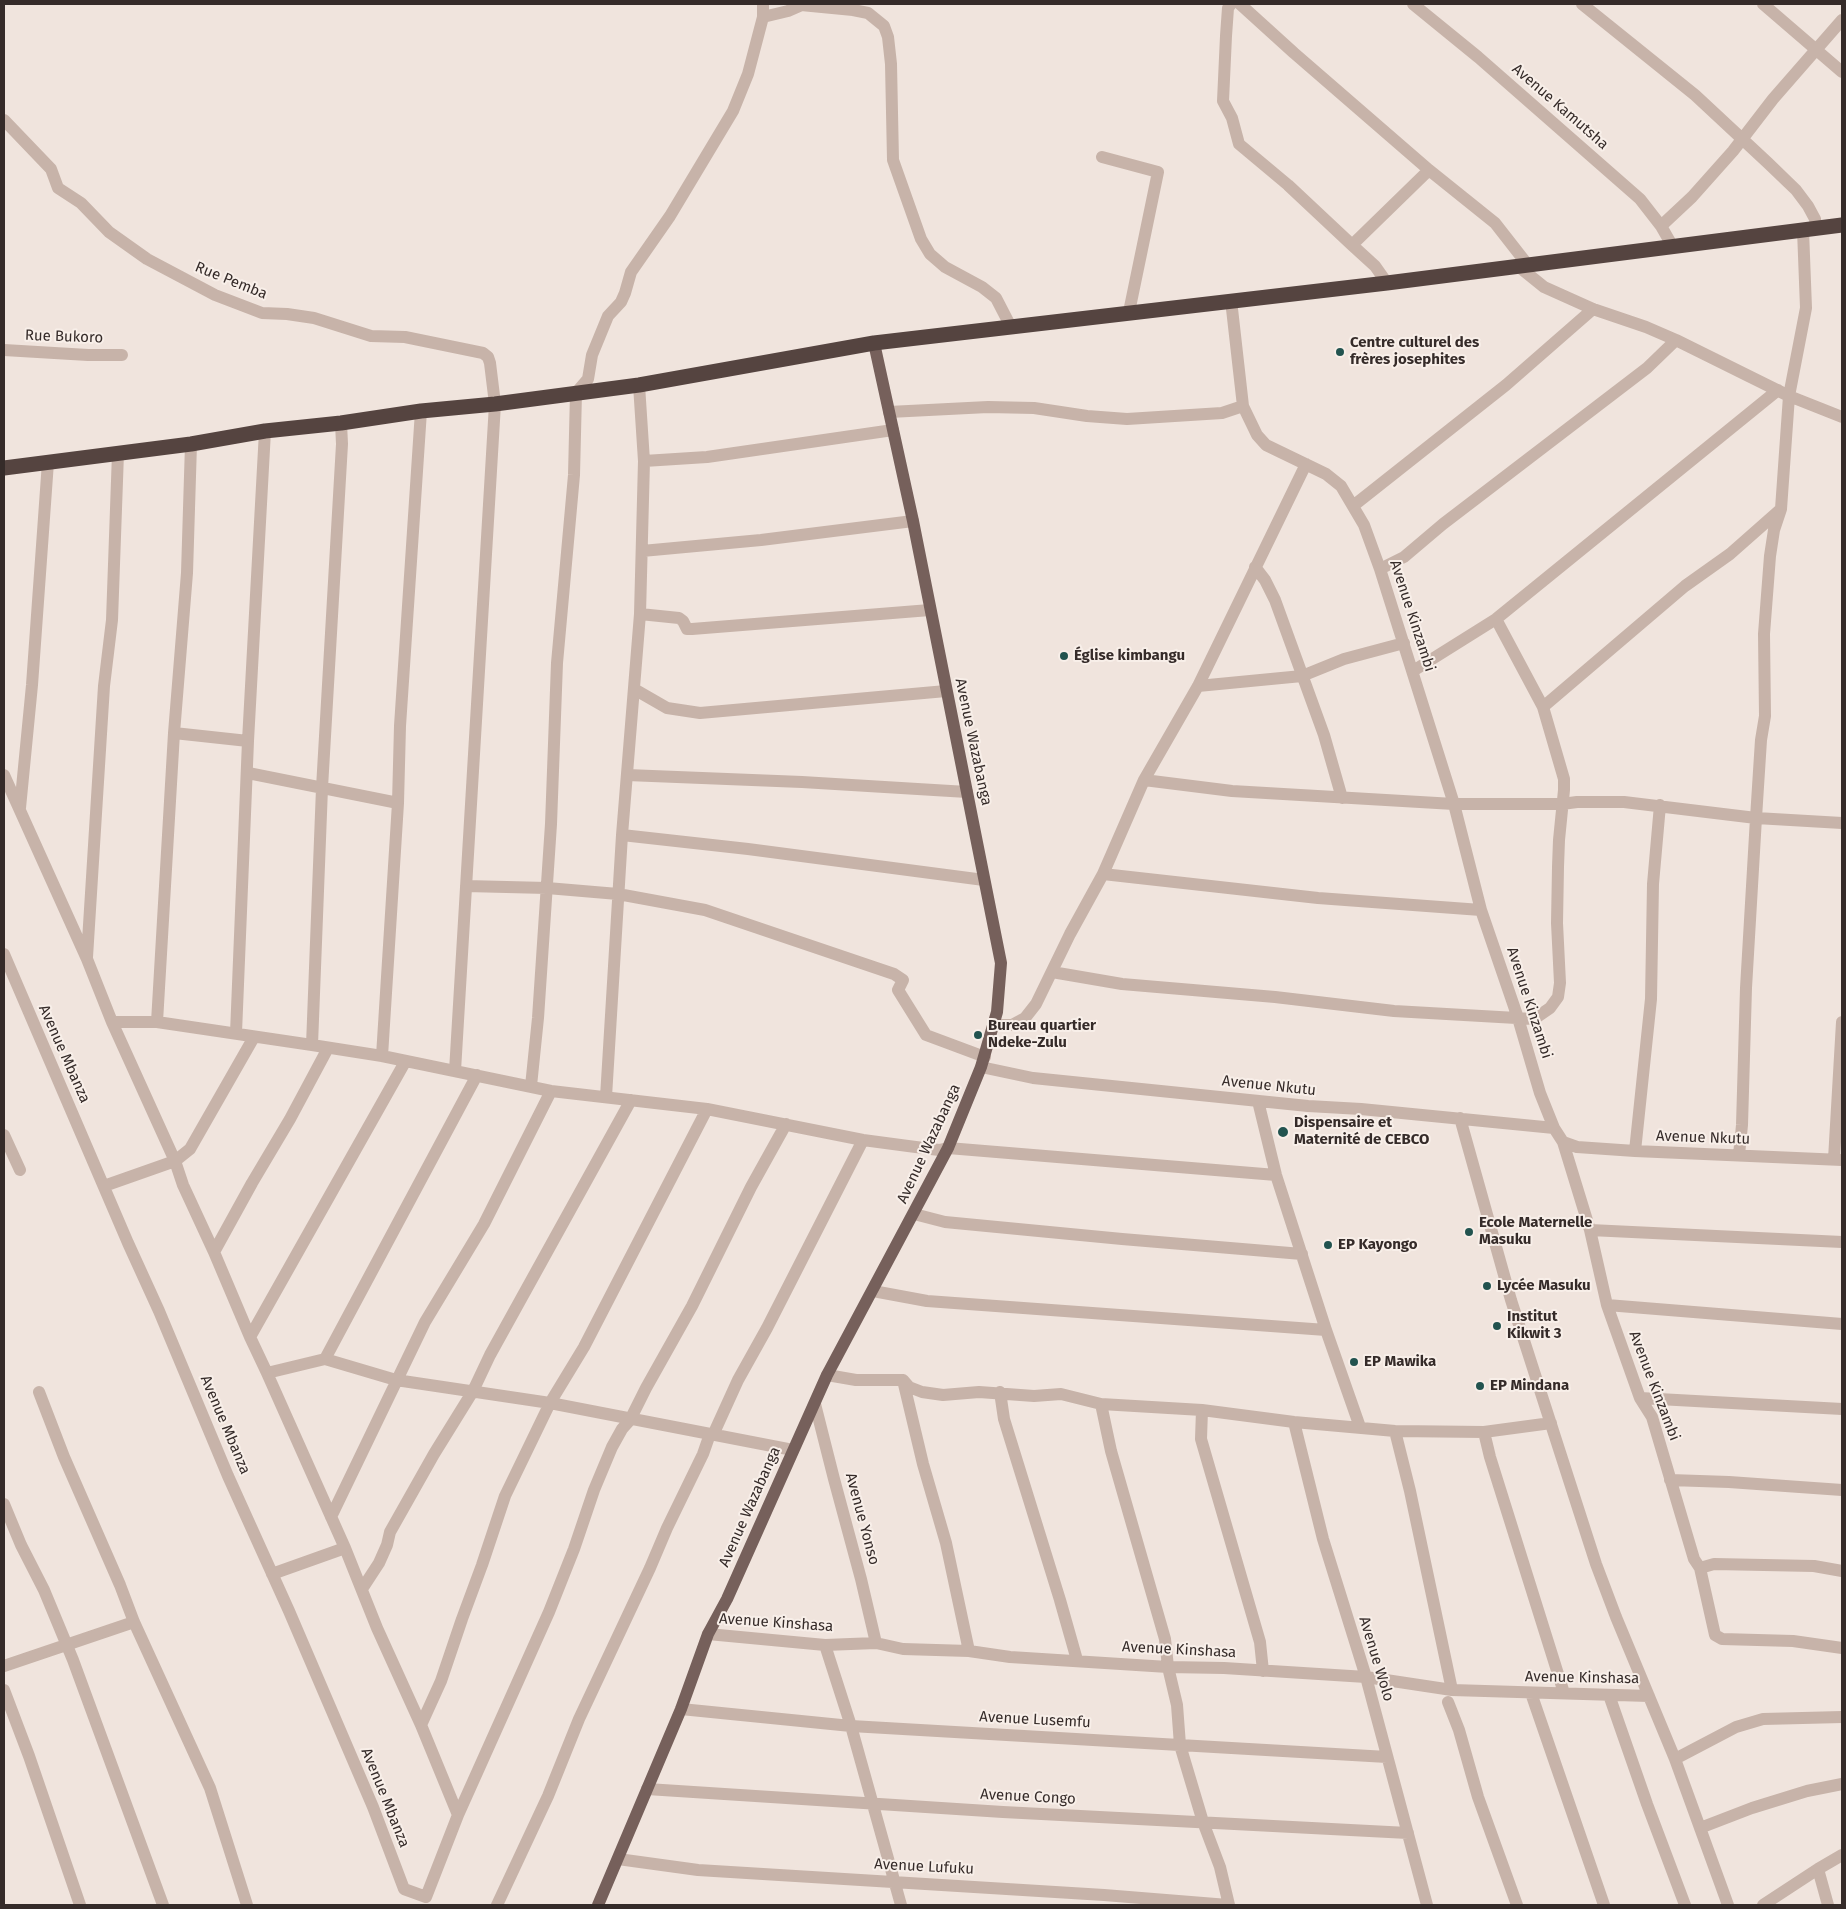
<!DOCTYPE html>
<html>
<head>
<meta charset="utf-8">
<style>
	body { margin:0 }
	#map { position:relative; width:1846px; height:1909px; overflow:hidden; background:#f0e4dd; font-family:"Fira Sans",sans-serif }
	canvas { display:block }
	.frame { position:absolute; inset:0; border:5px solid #352b29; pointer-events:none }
</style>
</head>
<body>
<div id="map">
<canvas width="1846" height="1909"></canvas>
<div class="frame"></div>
</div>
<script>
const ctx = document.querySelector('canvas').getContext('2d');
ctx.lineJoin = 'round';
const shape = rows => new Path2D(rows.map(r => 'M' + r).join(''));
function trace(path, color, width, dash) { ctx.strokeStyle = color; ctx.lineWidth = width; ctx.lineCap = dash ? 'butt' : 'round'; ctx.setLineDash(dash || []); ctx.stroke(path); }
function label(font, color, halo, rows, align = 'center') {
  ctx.font = font + ' "Fira Sans",sans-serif'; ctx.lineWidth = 4; ctx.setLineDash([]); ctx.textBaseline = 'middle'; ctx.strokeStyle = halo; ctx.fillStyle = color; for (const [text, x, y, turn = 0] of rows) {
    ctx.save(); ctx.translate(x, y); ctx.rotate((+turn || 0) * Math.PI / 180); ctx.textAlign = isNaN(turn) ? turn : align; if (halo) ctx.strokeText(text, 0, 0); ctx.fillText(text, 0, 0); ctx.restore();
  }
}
const minor = shape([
	[1231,4,1228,8,1226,36,1223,101,1232,118,1239,144,1288,185,1352,245,1375,266,1387,283],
	[1240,4,1294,53,1429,170,1495,223,1527,264],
	[1413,4,1478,57,1640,199,1661,226,1673,247],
	[1582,4,1695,95,1768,163,1796,190,1808,206,1815,219,1816,228],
	[1763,4,1842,72],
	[801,5,853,10,868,13,884,26,888,37,891,64,893,160,921,239,930,254,945,267,982,287,996,298,1011,327],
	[763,17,788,11,804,4],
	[4,120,51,169,58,188,81,203,109,232,147,259,215,295,262,313,287,314,314,318,371,336,405,337,483,353,488,357,490,363,495,404,455,1071],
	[1102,157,1158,172,1129,312],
	[1661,226,1692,197,1733,151,1773,99,1842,20],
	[1352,245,1429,170],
	[1518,266,1544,287,1593,309,1646,327,1676,340,1789,396,1842,417],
	[1231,300,1243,406,1257,435,1266,445,1326,474,1341,486,1364,525,1380,569,1454,804,1481,910,1518,1018,1540,1093,1554,1128,1563,1142,1590,1230,1607,1305,1640,1398,1652,1417,1694,1559,1700,1568,1715,1635,1722,1639,1793,1641,1842,1648],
	[4,350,88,355,122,355],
	[889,412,988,407,1034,408,1087,416,1127,419,1222,413,1243,406],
	[644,461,707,457,893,430],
	[1353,506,1506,385,1593,309],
	[642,551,761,540,913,521],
	[1255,567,1265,580,1275,600,1324,735,1342,798],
	[1380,569,1404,557,1443,524,1647,368,1676,340],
	[640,614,679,618,683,621,687,629,692,629,930,610],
	[1413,671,1496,619,1778,390],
	[1198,686,1302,676,1344,659,1404,643],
	[634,689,667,708,700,713,946,691],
	[1543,707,1685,586,1730,554,1781,509],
	[174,733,248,741],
	[248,773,398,803],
	[4,775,87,959,112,1022,175,1161,183,1185,214,1252,250,1337,267,1373,345,1548,377,1628,421,1725,458,1815],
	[627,775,802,782,967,792],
	[1144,780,1232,791,1454,804,1562,804,1577,802,1624,802,1756,818,1842,823],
	[20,808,32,685,48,462],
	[622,835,748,849,984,880],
	[1103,874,1318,898,1481,910],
	[466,886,547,888,618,894,705,910,894,974,903,980,898,990,926,1035,985,1057],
	[4,954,128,1243,159,1311,228,1476,289,1611,373,1807,404,1889,426,1897,458,1815,549,1612,574,1549,594,1490,612,1447,622,1429,630,1420,646,1388,692,1306,751,1187,786,1124],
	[87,957,104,686,112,620,118,453],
	[1052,972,1122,984,1275,997,1394,1011,1534,1019,1550,1008,1558,997,1560,983,1557,923,1558,867,1559,840,1564,790,1564,779,1543,707,1496,619],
	[112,1022,157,1022,312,1045,382,1056,551,1091,707,1109,863,1140,908,1146,939,1150,948,1148,1276,1175],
	[157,1022,174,733,187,573,191,444],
	[994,1025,1012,1025,1025,1018,1036,1004,1070,934,1103,874,1144,780,1198,686,1306,464],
	[236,1033,248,741,265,431],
	[312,1045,322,788,342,444,341,423],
	[382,1056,398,803,400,726,421,411],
	[981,1067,1033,1078,1308,1106,1361,1109,1554,1128],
	[531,1086,538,1018,551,824,557,663,574,475,576,393,588,379,592,355,608,316,621,302,625,293,631,272,670,216,733,111,748,74,763,17,763,4],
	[606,1097,622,835,640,614,644,461,639,385],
	[1258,1101,1276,1175,1326,1330,1360,1427],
	[1460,1118,1511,1300,1596,1564,1616,1617,1675,1759,1728,1905],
	[4,1135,20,1170],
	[1563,1142,1577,1147,1635,1151,1842,1160],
	[1635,1151,1651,999,1653,884,1660,805],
	[1739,1155,1742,1125,1746,988,1756,818,1761,740,1765,716,1764,634,1770,556,1774,530,1781,509,1789,396,1806,308,1803,230],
	[1834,1159,1842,1022],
	[104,1186,175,1161,190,1149,254,1037],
	[914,1214,945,1222,1122,1239,1302,1254],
	[1590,1230,1842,1242],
	[214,1252,252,1183,290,1119,328,1048],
	[873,1291,927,1301,1326,1330],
	[1607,1305,1842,1324],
	[250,1337,405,1062],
	[325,1359,477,1075],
	[267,1373,325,1359,396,1380,550,1403,793,1450],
	[827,1375,856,1380,903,1380,909,1387,922,1392,943,1395,979,1392,1034,1396,1061,1394,1101,1404,1202,1410,1294,1422,1395,1431,1484,1432,1551,1423],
	[903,1380,923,1464,946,1543,969,1651],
	[39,1392,64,1457,120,1585,134,1622,210,1788,247,1905],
	[1000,1392,1004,1419,1060,1600,1077,1660],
	[1640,1398,1842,1409],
	[815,1404,834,1479,861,1579,876,1643],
	[1101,1404,1111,1451,1165,1639,1168,1667,1177,1705,1180,1745,1203,1822,1220,1867,1229,1905],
	[1202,1410,1201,1439,1260,1642,1263,1671],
	[1294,1422,1323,1539,1366,1677,1427,1905],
	[1395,1431,1410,1491,1452,1690],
	[1484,1432,1490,1457,1564,1693],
	[713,1435,738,1380,767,1328,863,1140],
	[1670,1480,1729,1482,1842,1490],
	[4,1504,21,1545,44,1590,73,1660,163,1905],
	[331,1517,425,1322,484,1224,551,1091],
	[1700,1568,1714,1564,1814,1566,1842,1571],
	[272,1574,345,1548],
	[362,1589,379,1563,387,1545,390,1532,434,1454,473,1391,490,1355,631,1100],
	[708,1634,825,1645,876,1643,903,1649,969,1651,1010,1657,1168,1667,1224,1668,1366,1677,1452,1690,1649,1696],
	[825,1645,851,1726,901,1905],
	[4,1666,134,1622],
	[4,1690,29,1756,80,1905],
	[1531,1693,1604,1905],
	[1609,1695,1647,1804,1685,1905],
	[1448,1702,1459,1730,1478,1797,1517,1905],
	[681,1709,851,1726,1387,1757],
	[421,1725,441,1681,462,1619,482,1565,505,1496,550,1403,584,1347,707,1109],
	[1675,1759,1736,1727,1763,1719,1842,1717],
	[647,1789,1003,1812,1408,1833],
	[1700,1828,1752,1808,1807,1791,1842,1784],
	[618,1859,698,1870,1104,1895,1228,1905],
	[1818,1869,1828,1905],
	[497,1905,548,1796,579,1719,650,1568,667,1528,703,1454,710,1434],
	[1763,1905,1818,1869,1842,1855]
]);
const major = shape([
	[598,1905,681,1709,708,1634,727,1599,827,1375,948,1148,981,1067,997,1012,1001,963,913,521,874,343]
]);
const highway = shape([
	[4,468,191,444,265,431,341,423,421,411,495,404,639,385,874,343,1387,283,1842,225]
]);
const markers = [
	[1340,352,5,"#22534f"],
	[1064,656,5,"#22534f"],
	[978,1035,5,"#22534f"],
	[1283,1132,6,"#22534f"],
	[1469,1232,5,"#22534f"],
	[1328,1245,5,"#22534f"],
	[1487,1286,5,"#22534f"],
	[1497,1326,5,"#22534f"],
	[1354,1362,5,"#22534f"],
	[1480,1386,5,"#22534f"]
];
const streetNames = [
	["Avenue Kamutsha",1560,107,41],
	["Rue Pemba",231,281,22],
	["Rue Bukoro",64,337,2],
	["Avenue Kinzambi",1412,616,72],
	["Avenue Wazabanga",973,742,78],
	["Avenue Kinzambi",1529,1003,72],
	["Avenue Mbanza",64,1054,66],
	["Avenue Nkutu",1269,1086,6],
	["Avenue Nkutu",1703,1138,2],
	["Avenue Wazabanga",929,1144,-65],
	["Avenue Kinzambi",1654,1386,69],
	["Avenue Mbanza",225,1425,67],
	["Avenue Wazabanga",750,1507,-66],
	["Avenue Yonso",862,1519,75],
	["Avenue Kinshasa",776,1623,4],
	["Avenue Kinshasa",1179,1650,3],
	["Avenue Wolo",1376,1659,73],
	["Avenue Kinshasa",1582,1678,1],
	["Avenue Lusemfu",1035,1720,3],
	["Avenue Congo",1028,1797,3],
	["Avenue Mbanza",385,1798,68],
	["Avenue Lufuku",924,1867,3]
];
const poiNames = [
	["Centre culturel des",1350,343],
	["frères josephites",1350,360],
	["Église kimbangu",1074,656],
	["Bureau quartier",988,1026],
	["Ndeke-Zulu",988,1043],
	["Dispensaire et",1294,1123],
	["Maternité de CEBCO",1294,1140],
	["Ecole Maternelle",1479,1223],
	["Masuku",1479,1240],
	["EP Kayongo",1338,1245],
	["Lycée Masuku",1497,1286],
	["Institut",1507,1317],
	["Kikwit 3",1507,1334],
	["EP Mawika",1364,1362],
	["EP Mindana",1490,1386]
];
trace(minor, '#c7b3a9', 12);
trace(major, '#76605b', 12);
trace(highway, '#554440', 15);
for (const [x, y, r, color] of markers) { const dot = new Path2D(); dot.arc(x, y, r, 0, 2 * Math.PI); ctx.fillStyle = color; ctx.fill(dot); trace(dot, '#f8efe9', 2); }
label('15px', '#352b29', '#f8efe9', streetNames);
label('bold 15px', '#352b29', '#f8efe9', poiNames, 'left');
</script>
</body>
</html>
